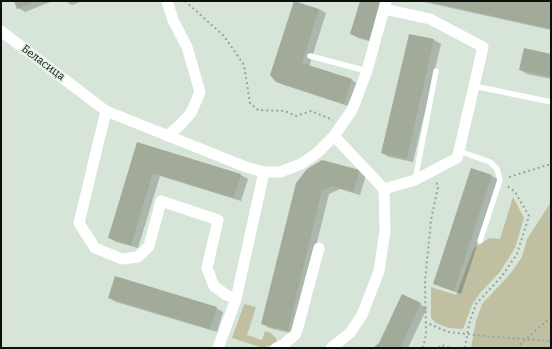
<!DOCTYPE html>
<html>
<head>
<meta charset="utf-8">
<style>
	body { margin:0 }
	#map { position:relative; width:552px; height:349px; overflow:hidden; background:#d6e5d8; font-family:Bitter,serif }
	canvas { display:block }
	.frame { position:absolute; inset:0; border:2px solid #0b100c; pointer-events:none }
</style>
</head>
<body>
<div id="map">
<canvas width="552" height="349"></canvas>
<div class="frame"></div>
</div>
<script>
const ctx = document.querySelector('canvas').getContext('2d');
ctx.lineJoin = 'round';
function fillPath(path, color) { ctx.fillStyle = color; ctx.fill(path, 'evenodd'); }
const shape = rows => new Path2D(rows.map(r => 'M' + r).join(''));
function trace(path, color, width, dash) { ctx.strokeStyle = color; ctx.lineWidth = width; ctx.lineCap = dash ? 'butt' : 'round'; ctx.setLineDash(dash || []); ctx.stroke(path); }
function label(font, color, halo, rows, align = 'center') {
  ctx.font = font + ' Bitter,serif'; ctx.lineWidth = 4; ctx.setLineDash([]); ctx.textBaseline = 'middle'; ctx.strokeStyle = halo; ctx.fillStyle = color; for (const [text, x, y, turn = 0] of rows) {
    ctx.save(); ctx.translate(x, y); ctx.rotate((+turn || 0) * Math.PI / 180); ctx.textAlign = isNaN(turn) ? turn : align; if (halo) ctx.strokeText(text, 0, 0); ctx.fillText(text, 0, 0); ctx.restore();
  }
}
const green = shape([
	[513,197,524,218,515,248,500,272,480,293,472,305,463,329,449,328,436,323,431,318,431,287,456,295,474,248,489,238,500,239],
	[551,202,551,348,471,348,476,321,482,304,510,274,522,257,527,239],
	[244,304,256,307,247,335,262,340,265,331,271,333,276,338,277,343,263,348,232,338]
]);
const shadow = shape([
	[15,1,53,1,25,12,18,8],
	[65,1,82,1,72,5],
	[361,1,388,1,376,43,358,38,351,34],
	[423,1,551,1,551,30,424,2],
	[319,9,326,13,309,67,352,80,358,84,351,107,284,85,276,81],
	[410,35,434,40,441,44,413,162,389,157,382,153],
	[551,55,551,79,527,74,520,70],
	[138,143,241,175,248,179,241,201,160,176,138,248,116,242,109,238],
	[472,170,492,176,499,180,461,294,441,287,434,283],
	[359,171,366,175,360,195,340,189,329,194,294,334,269,328,263,324,297,183],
	[109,298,216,308,223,312,217,332,116,302],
	[420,304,427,308,408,348,375,348]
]);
const building = shape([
	[14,1,37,1,17,9],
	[294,1,319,9,302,63,352,79,344,104,276,82,270,75],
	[360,1,380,1,369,40,350,34],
	[431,1,551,1,551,29,431,2],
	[409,34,434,39,407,159,381,153],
	[524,48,551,54,551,77,519,70],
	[137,142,241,174,234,198,153,173,131,245,108,238],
	[322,160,360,170,353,192,332,186,322,190,288,331,261,324,296,183,307,169],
	[471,168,492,175,454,291,433,284],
	[115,276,217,307,210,329,108,298],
	[402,294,421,303,400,348,373,348,379,343]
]);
const path = shape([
	[185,1,224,36,244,65,250,103,258,110,285,111,296,116,311,111,333,120],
	[509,177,551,164],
	[425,322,448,332,495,337,551,341],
	[423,348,426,335,425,281,431,220,438,187,436,181],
	[439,348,441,345,451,348],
	[465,348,469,324,476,304,502,276,517,254,529,216,515,192,507,186],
	[516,348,551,317]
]);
const service = shape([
	[310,56,367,71],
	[474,86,551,102],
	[459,151,490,162,497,169,500,180,480,241],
	[415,180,436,71]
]);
const minor = shape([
	[1,31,106,111,246,167,264,172,280,172,301,164,317,153,334,136,352,110,367,71,386,1],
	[106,111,79,223,95,248,122,259,138,257,149,246,161,201,218,220,207,268,214,286,226,295,236,299],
	[167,136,179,126,191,113,200,92,187,47,173,20,167,1],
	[384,189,415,180,457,158,459,151,483,47,430,19,384,9],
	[218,348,236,299,264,172],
	[276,348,283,345,296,334,319,248],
	[331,348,350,333,362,315,379,271,385,231,384,189,334,136]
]);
const streetNames = [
	["Беласица",43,63,37]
];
fillPath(green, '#c0bfa2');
fillPath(shadow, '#0003');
fillPath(building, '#a2aa9a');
trace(path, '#99a59b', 2, [2, 3]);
trace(service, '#fff', 5.5);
trace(minor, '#fff', 11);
label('11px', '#0b100c', '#e4f2e5', streetNames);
</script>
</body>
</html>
